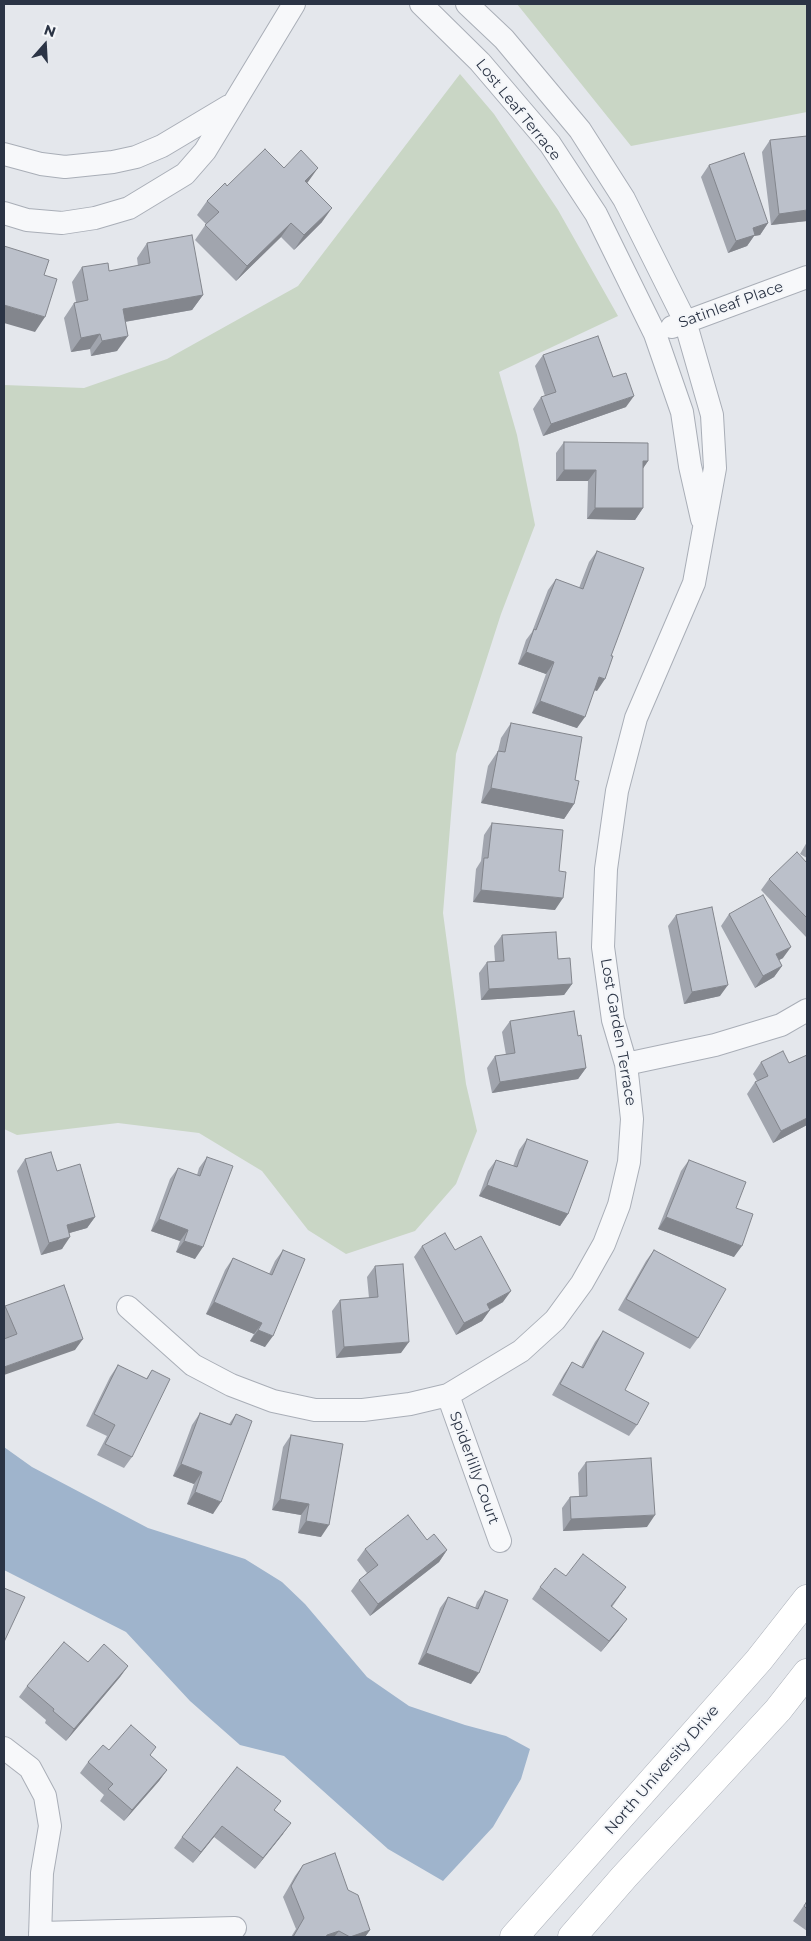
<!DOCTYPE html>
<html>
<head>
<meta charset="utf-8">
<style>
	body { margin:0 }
	#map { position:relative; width:811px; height:1941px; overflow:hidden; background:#e4e7ec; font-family:Montserrat,sans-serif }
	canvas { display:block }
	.frame { position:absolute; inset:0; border:5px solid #2b3445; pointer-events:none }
	.north { position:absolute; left:20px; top:20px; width:50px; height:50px; -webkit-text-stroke:4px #f4f6f9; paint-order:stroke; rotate:19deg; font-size:14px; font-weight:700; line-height:20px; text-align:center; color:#2b3445 }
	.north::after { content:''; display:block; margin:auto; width:18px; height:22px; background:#2b3445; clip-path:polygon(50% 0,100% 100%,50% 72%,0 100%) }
</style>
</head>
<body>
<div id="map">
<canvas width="811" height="1941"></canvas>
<div class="frame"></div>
<div class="north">N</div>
</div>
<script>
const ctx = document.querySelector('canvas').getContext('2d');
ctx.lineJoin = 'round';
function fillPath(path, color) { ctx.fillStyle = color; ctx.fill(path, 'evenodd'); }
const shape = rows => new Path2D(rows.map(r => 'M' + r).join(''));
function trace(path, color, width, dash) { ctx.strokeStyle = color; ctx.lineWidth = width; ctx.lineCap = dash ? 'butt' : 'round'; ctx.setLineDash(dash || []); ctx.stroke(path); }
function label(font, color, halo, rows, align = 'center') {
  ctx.font = font + ' Montserrat,sans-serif'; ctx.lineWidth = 4; ctx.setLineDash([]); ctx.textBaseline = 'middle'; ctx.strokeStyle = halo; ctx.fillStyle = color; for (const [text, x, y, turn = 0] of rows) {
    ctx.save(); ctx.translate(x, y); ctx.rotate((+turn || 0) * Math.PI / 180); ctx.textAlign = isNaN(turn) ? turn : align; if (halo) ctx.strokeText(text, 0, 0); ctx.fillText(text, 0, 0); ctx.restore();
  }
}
const green = shape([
	[517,4,807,4,807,112,631,146],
	[460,74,494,114,558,210,618,316,499,372,517,435,535,525,501,614,456,754,443,913,466,1084,477,1131,456,1184,415,1231,346,1254,308,1230,262,1171,199,1133,118,1123,17,1135,4,1129,4,385,84,388,167,359,298,286]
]);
const water = shape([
	[4,1447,32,1467,148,1528,245,1559,282,1582,305,1604,367,1677,409,1706,465,1725,506,1736,530,1749,521,1779,493,1827,443,1881,388,1849,284,1756,240,1745,190,1701,126,1632,4,1570]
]);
const minor = shape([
	[421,4,480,62,550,144,596,214,655,334,682,412,690,466,702,519],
	[4,154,41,164,65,167,113,162,136,157,162,146,229,106],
	[4,213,27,220,62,223,95,218,129,208,185,174,205,151,294,4],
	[672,327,807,277],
	[626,1064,715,1045,781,1025,807,1010],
	[128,1307,193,1365,231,1385,273,1401,315,1410,363,1410,410,1404,448,1395,521,1351,555,1320,582,1283,604,1244,619,1205,629,1162,632,1119,626,1064,613,1020,603,947,606,869,617,791,636,718,694,583,715,468,712,415,685,321,624,199,580,130,504,39,467,4],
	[448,1395,500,1541],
	[4,1748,30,1768,45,1796,50,1826,42,1873,40,1937],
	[40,1933,235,1928]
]);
const secondary = shape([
	[514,1937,759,1660,807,1599],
	[572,1937,624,1877,778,1710,807,1673]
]);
const wall = shape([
	[770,140,807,221,771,225,762,152],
	[709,165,768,223,760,235,754,236,747,246,728,253,701,177],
	[284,168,308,183,322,222,294,250,281,237,236,281,195,240,206,224,197,215,207,201,227,186],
	[147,243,203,295,192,310,125,322,117,351,91,356,90,349,71,352,64,318,74,303,76,302,72,282,82,267,109,271,138,266,137,258],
	[543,355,613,377,626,407,543,436,533,409,541,397,545,396,535,366],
	[564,442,648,461,643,468,643,508,635,520,587,519,588,481,556,481,556,453],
	[597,551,597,691,595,690,577,728,532,713,546,674,518,664,526,640,532,632,548,590,556,579,579,588,589,562],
	[511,723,575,780,574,804,564,819,481,803,488,766,498,751,501,738],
	[492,823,555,910,473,902,476,869,481,861,484,835],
	[807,842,807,858,800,854],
	[807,863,807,938,761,890,769,879],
	[729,914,783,958,779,960,782,966,774,977,755,988,721,926],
	[676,915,720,996,684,1004,668,926],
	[502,935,558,959,572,984,564,995,481,1000,479,973,487,962,495,961,494,946],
	[510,1021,578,1036,586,1068,578,1079,492,1093,487,1068,495,1056,506,1055,502,1032],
	[807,1055,807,1125,773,1143,747,1094,755,1082,757,1081,753,1074,761,1062,789,1063],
	[527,1139,568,1214,560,1226,479,1196,488,1171,496,1160,513,1166,519,1150],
	[207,1157,195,1259,176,1252,180,1241,151,1231,170,1179,178,1168,197,1175,199,1168],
	[25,1159,57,1171,95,1217,87,1228,69,1233,62,1249,41,1255,17,1171],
	[689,1160,736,1208,734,1257,658,1229,681,1171],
	[422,1246,455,1250,503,1302,490,1310,482,1321,456,1335,414,1257],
	[283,1250,265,1347,250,1341,254,1334,206,1314,225,1270,233,1258,269,1274,275,1261],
	[654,1250,698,1338,690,1349,618,1310,646,1261],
	[375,1266,401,1353,336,1358,332,1311,340,1300,369,1298,367,1277],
	[5,1306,75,1350,5,1338,4,1334,4,1307],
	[603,1331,637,1425,629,1436,552,1395,564,1374,572,1362,581,1367,595,1342],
	[118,1365,146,1379,152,1370,132,1457,124,1468,97,1455,107,1436,86,1426,110,1377],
	[200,1413,229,1424,236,1414,213,1514,187,1504,194,1484,173,1476,192,1425],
	[291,1435,321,1537,298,1533,301,1515,272,1510,283,1447],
	[586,1462,647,1527,563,1531,562,1508,570,1497,579,1496,578,1473],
	[427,1540,447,1550,439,1562,370,1616,351,1591,359,1580,367,1573,357,1560,365,1549],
	[566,1576,626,1587,612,1607,619,1630,601,1652,532,1599,540,1587],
	[485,1591,471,1684,418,1664,440,1608,448,1597,475,1608,477,1602],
	[88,1662,128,1666,120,1677,66,1741,45,1723,46,1720,19,1697,27,1686],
	[109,1750,150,1755,167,1770,159,1781,124,1821,100,1801,104,1795,80,1773,88,1762],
	[275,1810,283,1834,255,1869,214,1837,193,1863,174,1848,182,1837],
	[303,1865,348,1890,370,1930,365,1937,291,1937,296,1929,283,1897,295,1876],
	[807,1901,807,1931,793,1921]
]);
const shadedWall = shape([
	[318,168,308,182,295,195,305,181],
	[332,208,322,222,294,250,304,235],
	[807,210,807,221,771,225,779,214],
	[291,223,281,237,236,281,247,266],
	[768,223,760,235,754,236,747,246,728,253,736,241,753,228],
	[203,295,192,310,112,324,123,309],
	[4,305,45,317,35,332,4,323],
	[100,334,90,349,71,352,81,338],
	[128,336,117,351,91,356,102,341],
	[634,396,626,407,543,436,551,424],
	[643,461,648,461,640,473],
	[564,470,596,470,588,481,556,481],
	[595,508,643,508,635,520,587,519],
	[526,652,554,662,546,674,518,664],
	[599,677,605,679,597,691,591,689],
	[540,701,585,717,577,728,532,713],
	[491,788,574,804,564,819,481,803],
	[481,890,563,898,555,910,473,902],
	[791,947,783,958,768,966,776,954],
	[782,966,774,977,755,988,763,976],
	[572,984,564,995,481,1000,489,989],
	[728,985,720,996,684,1004,692,992],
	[586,1068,578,1079,492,1093,500,1082],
	[807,1118,807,1125,773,1143,781,1131],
	[487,1185,568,1214,560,1226,479,1196],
	[95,1217,87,1228,59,1236,67,1225],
	[666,1217,742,1246,734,1257,658,1229],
	[159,1219,188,1230,180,1241,151,1231],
	[70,1237,62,1249,41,1255,49,1243],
	[184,1241,203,1247,195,1259,176,1252],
	[511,1291,503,1302,481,1314,490,1310,482,1321,456,1335,464,1323,487,1304],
	[214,1302,262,1323,254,1334,206,1314],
	[258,1330,273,1336,265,1347,250,1341],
	[83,1339,75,1350,4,1375,4,1367],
	[409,1342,401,1353,336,1358,344,1347],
	[181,1464,202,1472,194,1484,173,1476],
	[195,1492,221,1502,213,1514,187,1504],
	[280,1499,309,1504,301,1515,272,1510],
	[655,1515,647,1527,563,1531,571,1519],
	[306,1521,329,1525,321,1537,298,1533],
	[447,1550,439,1562,370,1616,378,1604],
	[627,1619,619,1630,601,1652,609,1641],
	[426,1653,479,1673,471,1684,418,1664],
	[128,1666,120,1677,66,1741,74,1729],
	[167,1770,159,1781,124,1821,132,1810],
	[291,1823,283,1834,255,1869,263,1858],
	[222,1826,214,1837,193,1863,201,1852],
	[370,1930,365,1937,350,1937],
	[339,1931,334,1937,325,1937,327,1935]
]);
const building = shape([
	[807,136,807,210,779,214,770,140,807,136],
	[265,149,284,168,301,150,318,168,305,181,332,208,304,235,291,223,247,266,205,225,219,212,207,201,225,183,227,186,265,149],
	[744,153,768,223,753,228,755,235,736,241,709,165,744,153],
	[192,235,203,295,123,309,128,336,102,341,100,334,81,338,74,303,88,300,82,267,108,263,109,271,150,263,147,243,192,235],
	[4,246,49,260,44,275,57,279,45,317,4,305,4,246],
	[598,336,613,377,626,373,634,396,551,424,541,397,556,392,543,355,598,336],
	[564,442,648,443,648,461,643,461,643,508,595,508,596,470,564,470,564,442],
	[597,551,644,568,611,656,613,656,605,679,599,677,585,717,540,701,554,662,526,652,534,629,536,630,556,579,583,589,597,551],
	[511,723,582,737,575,780,579,781,574,804,491,788,498,751,505,752,511,723],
	[492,823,563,830,559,871,566,872,563,898,481,890,484,858,488,858,492,823],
	[797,852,807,863,807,918,769,879,797,852],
	[763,895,791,947,776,954,782,966,763,976,729,914,763,895],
	[712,907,728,985,692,992,676,915,712,907],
	[556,932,558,959,570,958,572,984,489,989,487,962,504,961,502,935,556,932],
	[574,1011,578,1036,581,1035,586,1068,500,1082,495,1056,515,1053,510,1021,574,1011],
	[783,1051,789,1063,807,1055,807,1118,781,1131,755,1082,768,1076,761,1062,783,1051],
	[527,1139,588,1161,568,1214,487,1185,496,1160,517,1167,527,1139],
	[51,1152,57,1171,80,1164,95,1217,67,1225,70,1237,49,1243,25,1159,51,1152],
	[207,1157,233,1166,203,1247,184,1241,188,1230,159,1219,178,1168,200,1176,207,1157],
	[689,1160,746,1182,736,1208,753,1214,742,1246,666,1217,689,1160],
	[445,1233,455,1250,481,1236,511,1291,487,1304,490,1310,464,1323,422,1246,445,1233],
	[283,1250,305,1259,273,1336,258,1330,262,1323,214,1302,233,1258,272,1275,283,1250],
	[654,1250,726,1289,698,1338,626,1299,654,1250],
	[403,1264,409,1342,344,1347,340,1300,378,1297,375,1266,403,1264],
	[64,1285,83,1339,4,1367,4,1339,17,1334,5,1306,64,1285],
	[603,1331,644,1353,625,1390,649,1403,637,1425,560,1384,572,1362,583,1368,603,1331],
	[118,1365,147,1379,152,1370,170,1379,132,1457,105,1444,115,1425,94,1414,118,1365],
	[200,1413,231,1425,236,1414,252,1421,221,1502,195,1492,202,1472,181,1464,200,1413],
	[291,1435,343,1444,329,1525,306,1521,309,1504,280,1499,291,1435],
	[651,1458,655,1515,571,1519,570,1497,587,1496,586,1462,651,1458],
	[408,1515,427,1540,434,1534,447,1550,378,1604,359,1580,378,1565,365,1549,408,1515],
	[583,1554,626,1587,611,1606,627,1619,609,1641,540,1587,555,1568,566,1576,583,1554],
	[4,1588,25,1597,4,1642,4,1588],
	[485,1591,508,1600,479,1673,426,1653,448,1597,478,1609,485,1591],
	[64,1642,88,1662,104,1644,128,1666,74,1729,53,1711,54,1709,27,1686,64,1642],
	[131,1725,156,1747,150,1755,167,1770,132,1810,108,1789,113,1784,88,1762,103,1745,109,1750,131,1725],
	[237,1767,281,1801,274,1810,291,1823,263,1858,222,1826,201,1852,182,1837,237,1767],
	[335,1853,348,1890,358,1895,370,1930,350,1937,339,1931,327,1935,326,1937,293,1937,304,1918,291,1886,303,1865,335,1853],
	[807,1901,807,1909,804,1906,807,1901]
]);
const streetNames = [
	["Lost Leaf Terrace",518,110,51],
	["Satinleaf Place",731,305,-20],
	["Lost Garden Terrace",618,1032,80],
	["Spiderlilly Court",474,1468,70],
	["North University Drive",662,1770,-49]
];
fillPath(green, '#c9d6c5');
fillPath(water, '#9fb4cc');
trace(minor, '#a9aeb7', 24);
trace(secondary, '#a9aeb7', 29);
trace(minor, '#f7f8fa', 22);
trace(secondary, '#fff', 28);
fillPath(wall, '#a1a5ae');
fillPath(shadedWall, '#83868d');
fillPath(building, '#bbc0ca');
trace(building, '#83868d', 1);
label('15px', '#2b3445', '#f4f6f9', streetNames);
</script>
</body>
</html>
